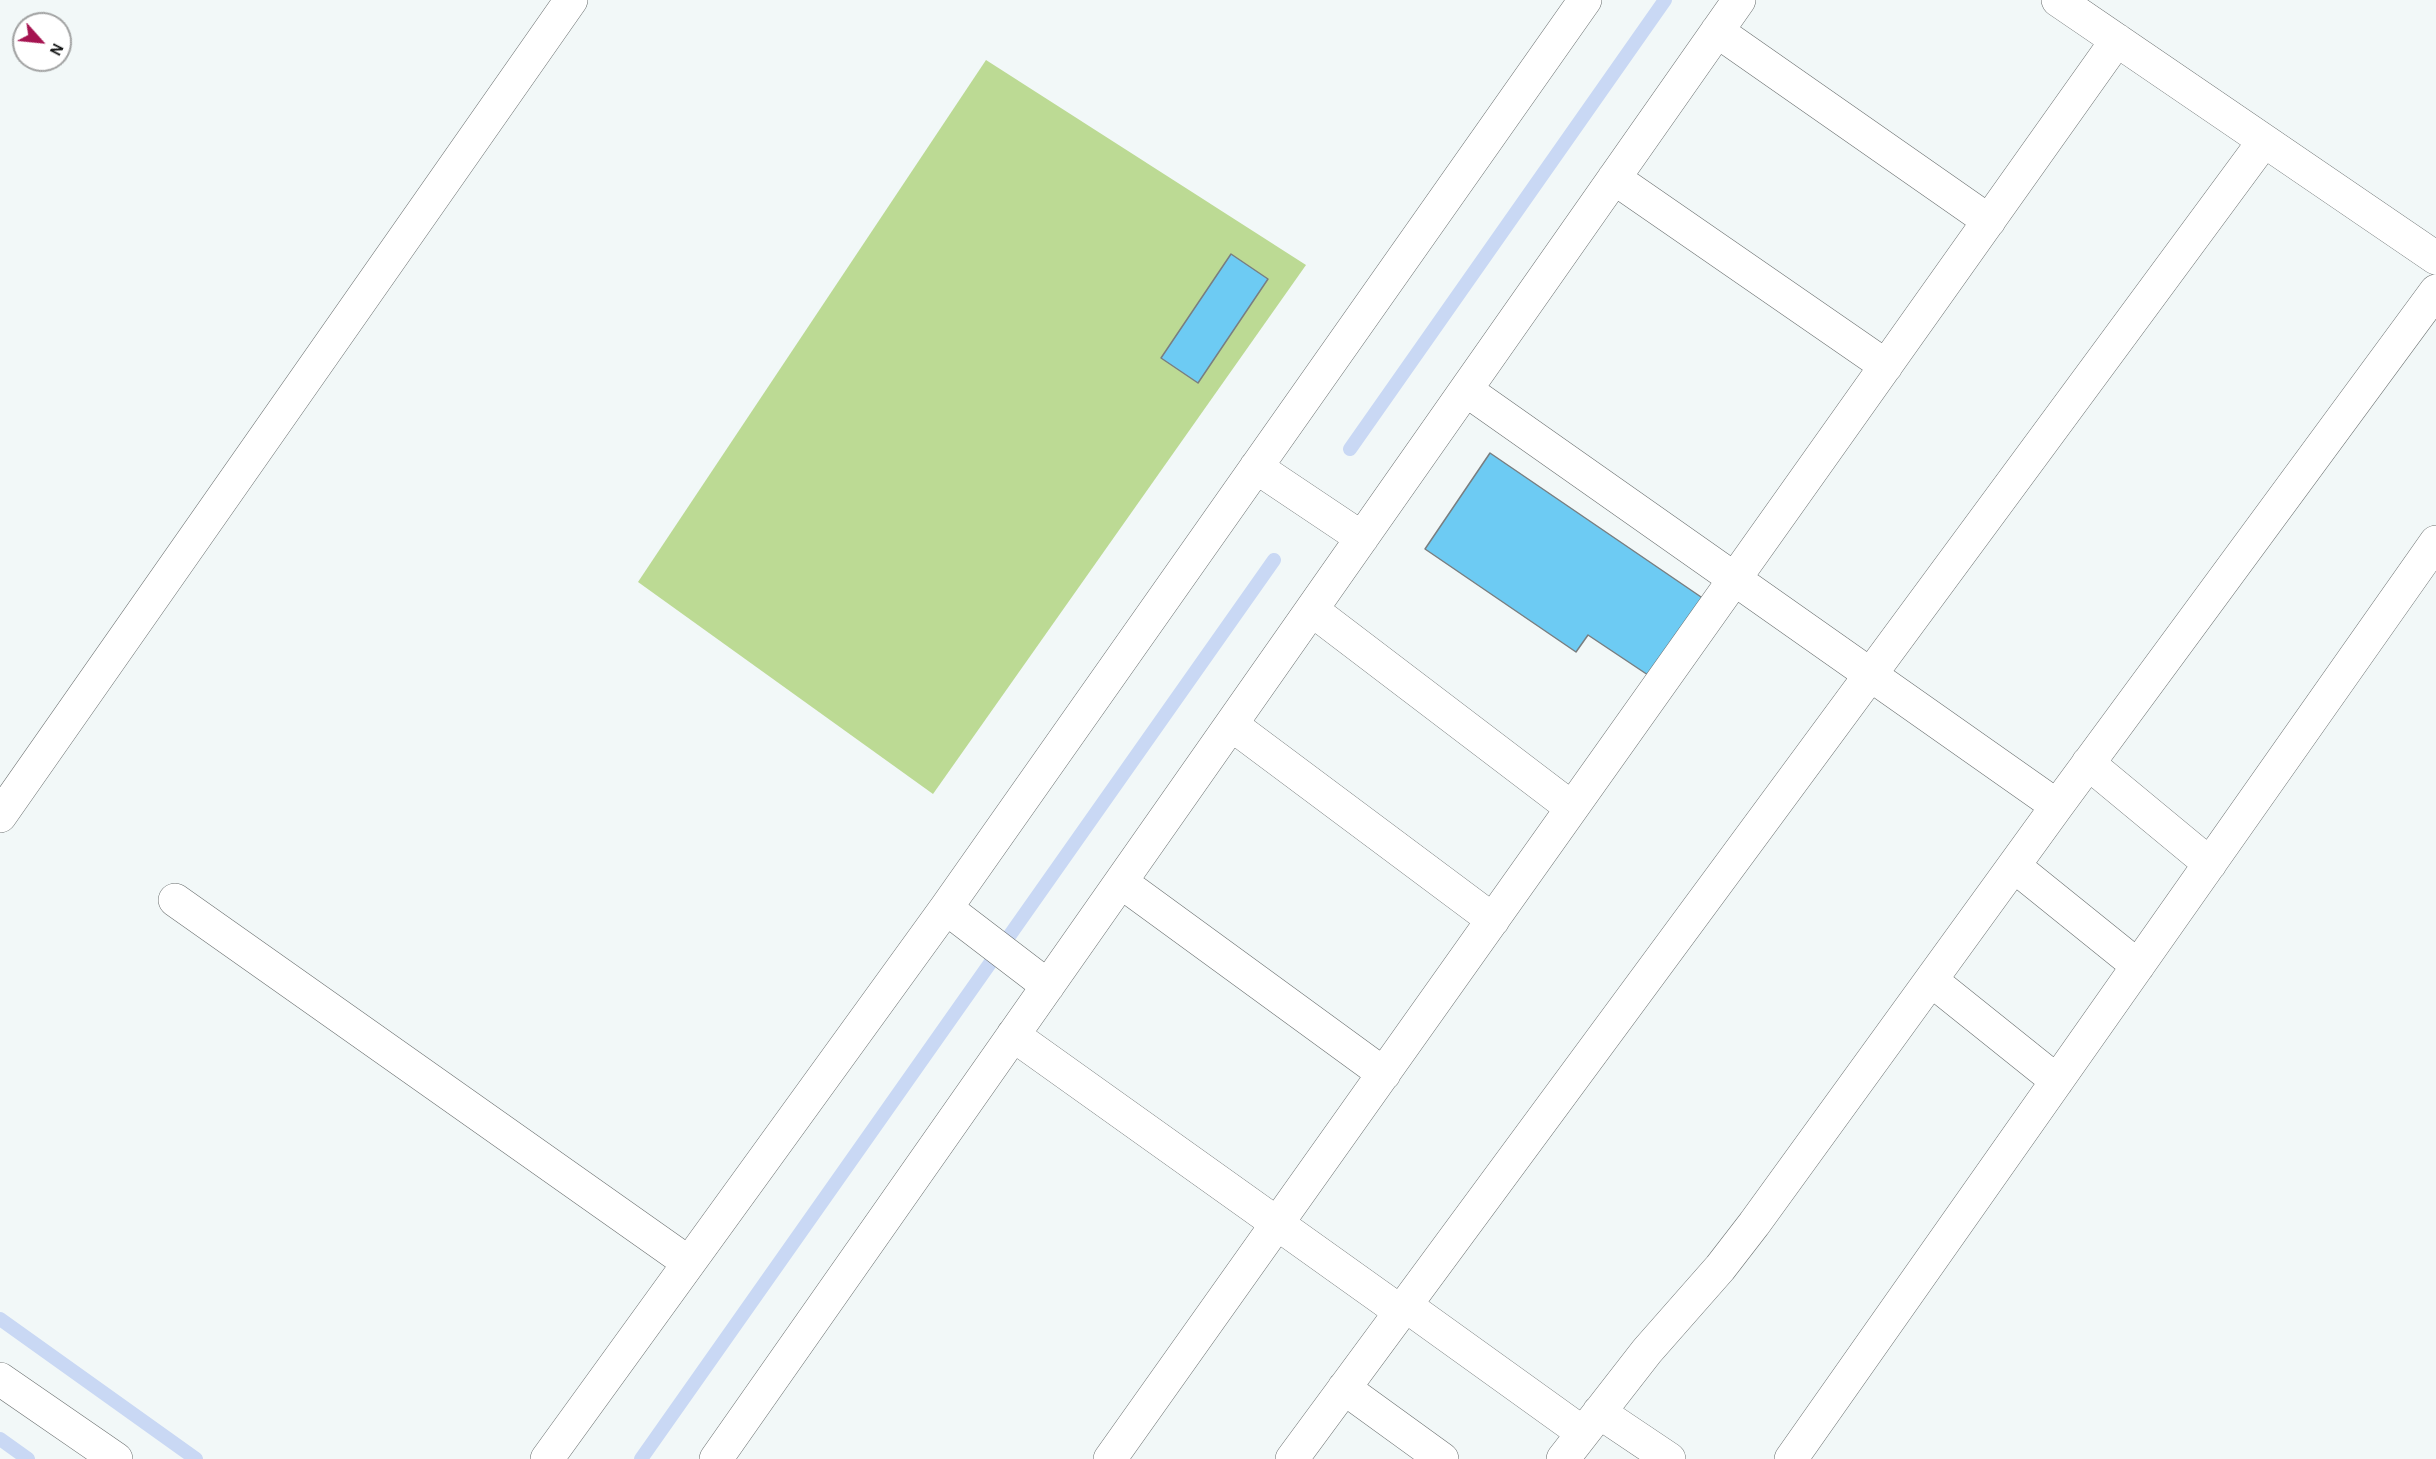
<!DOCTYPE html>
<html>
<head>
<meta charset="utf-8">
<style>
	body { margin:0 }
	#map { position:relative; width:2436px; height:1459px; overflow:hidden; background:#f2f8f8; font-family:"Alegreya Sans",sans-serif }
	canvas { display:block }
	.north { position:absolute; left:12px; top:12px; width:60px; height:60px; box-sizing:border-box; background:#fff; border:2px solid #a1a2a2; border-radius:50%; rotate:117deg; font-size:16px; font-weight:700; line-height:24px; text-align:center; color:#141616 }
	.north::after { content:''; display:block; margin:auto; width:21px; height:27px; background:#a51350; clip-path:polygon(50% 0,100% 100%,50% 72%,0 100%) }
</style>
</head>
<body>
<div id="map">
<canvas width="2436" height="1459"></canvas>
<div class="north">N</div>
</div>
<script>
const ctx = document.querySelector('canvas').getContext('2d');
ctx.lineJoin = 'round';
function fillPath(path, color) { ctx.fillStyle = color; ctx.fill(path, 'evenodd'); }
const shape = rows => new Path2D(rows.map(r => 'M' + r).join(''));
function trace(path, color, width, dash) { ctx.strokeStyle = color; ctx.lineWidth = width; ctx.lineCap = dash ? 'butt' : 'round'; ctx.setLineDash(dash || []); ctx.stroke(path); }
const green = shape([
	[986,60,1306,265,933,794,638,582]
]);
const stream = shape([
	[1350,449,1665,0],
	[0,1319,196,1459],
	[0,1439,28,1459],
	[641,1459,1274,560]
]);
const building = shape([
	[1231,254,1268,279,1198,383,1161,358,1231,254],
	[1490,453,1704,599,1651,677,1588,635,1576,652,1425,549,1490,453]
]);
const minor = shape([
	[2058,0,2436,258],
	[1717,31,1989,221],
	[1614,178,1886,366],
	[1466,390,2057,806],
	[1256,467,1362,538],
	[1312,610,1572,808],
	[1232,725,1493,920],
	[2088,763,2210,864],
	[0,816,571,0],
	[2014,866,2138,966],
	[1121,882,1384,1074],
	[175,900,689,1263],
	[946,908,1048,986],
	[1931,980,2057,1081],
	[1013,1035,1401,1312],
	[1405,1305,1583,1433],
	[0,1379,116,1459],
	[1344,1388,1442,1459],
	[1599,1412,1669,1459],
	[547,1459,946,908,1585,0],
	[716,1459,1739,0],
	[1110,1459,2117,40],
	[1292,1459,2264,141],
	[1563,1459,1647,1351,1720,1268,1754,1224,2057,806,2436,291],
	[1791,1459,2436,542]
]);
fillPath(green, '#bcda94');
trace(stream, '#c9d8f4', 14);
fillPath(building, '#6dcbf3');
trace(building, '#797e80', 1.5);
trace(minor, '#6a6f6f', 34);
trace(minor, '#fff', 33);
</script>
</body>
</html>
